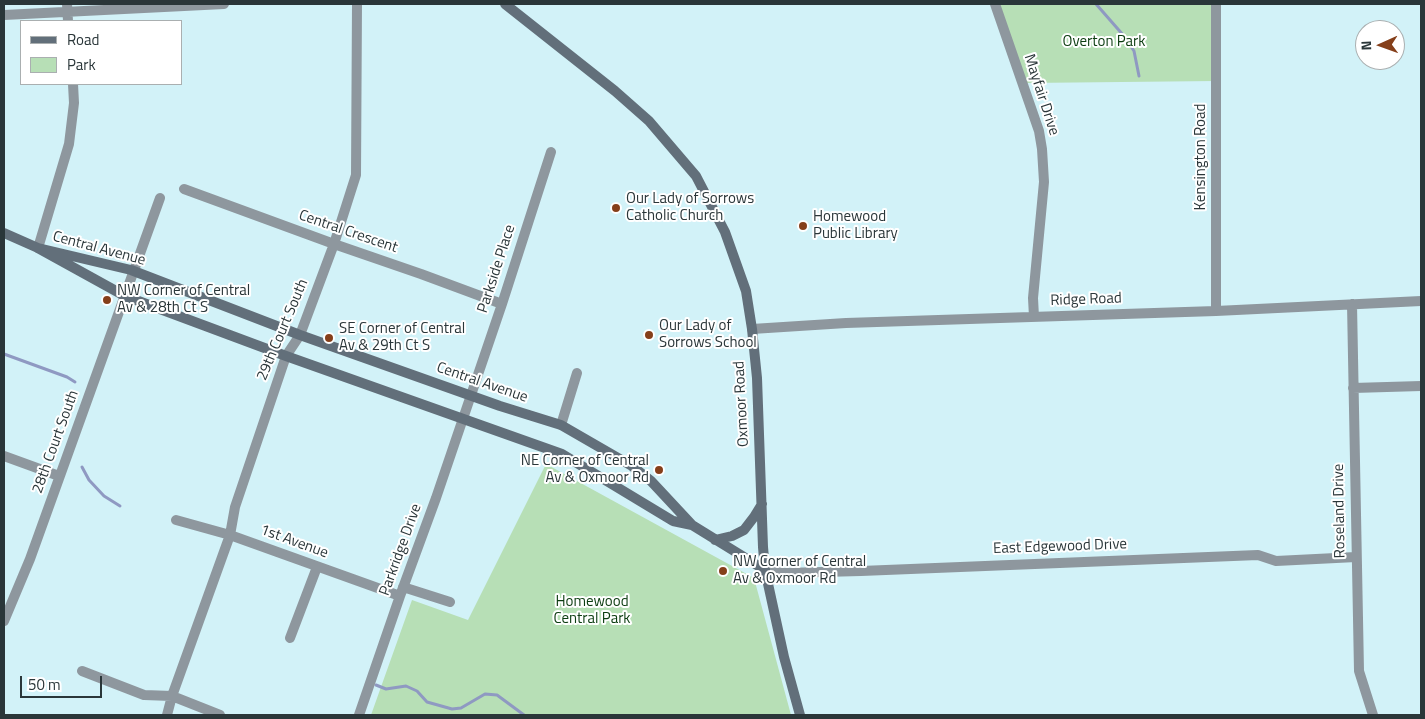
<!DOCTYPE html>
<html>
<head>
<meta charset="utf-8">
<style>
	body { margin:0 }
	#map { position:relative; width:1425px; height:719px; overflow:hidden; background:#d2f2f8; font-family:"Titillium Web",sans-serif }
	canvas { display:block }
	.frame { position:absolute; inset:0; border:5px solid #2a3639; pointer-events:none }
	.legend { position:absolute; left:20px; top:20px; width:162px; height:65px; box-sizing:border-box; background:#fff; border:1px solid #aaafb0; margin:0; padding:6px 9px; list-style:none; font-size:15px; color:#2a3639 }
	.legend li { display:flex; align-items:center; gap:10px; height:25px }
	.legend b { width:25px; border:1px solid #aaafb0 }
	.north { position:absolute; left:1355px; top:20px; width:50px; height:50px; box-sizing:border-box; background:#fff; border:1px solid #aaafb0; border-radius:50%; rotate:268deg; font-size:14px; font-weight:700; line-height:20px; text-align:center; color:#2a3639 }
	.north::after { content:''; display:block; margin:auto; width:18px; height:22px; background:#853f1a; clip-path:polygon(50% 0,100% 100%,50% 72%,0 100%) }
	.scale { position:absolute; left:20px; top:676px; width:82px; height:22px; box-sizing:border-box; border:2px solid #2a3639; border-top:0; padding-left:6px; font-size:15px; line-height:18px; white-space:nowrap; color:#2a3639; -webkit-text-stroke:4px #fff; paint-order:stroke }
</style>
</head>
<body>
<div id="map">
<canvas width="1425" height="719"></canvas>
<div class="frame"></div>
<ul class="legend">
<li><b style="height:6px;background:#626f7a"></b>Road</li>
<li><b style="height:14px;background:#b7dfb6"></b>Park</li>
</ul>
<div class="north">N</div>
<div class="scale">50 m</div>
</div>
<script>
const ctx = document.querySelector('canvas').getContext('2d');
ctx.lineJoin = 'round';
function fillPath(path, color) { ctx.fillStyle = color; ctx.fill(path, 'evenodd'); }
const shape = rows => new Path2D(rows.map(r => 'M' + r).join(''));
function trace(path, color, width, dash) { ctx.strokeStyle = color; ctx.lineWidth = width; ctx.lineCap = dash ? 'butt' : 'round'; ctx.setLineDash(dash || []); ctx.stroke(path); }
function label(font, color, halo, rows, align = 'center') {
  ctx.font = font + ' "Titillium Web",sans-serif'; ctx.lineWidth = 4; ctx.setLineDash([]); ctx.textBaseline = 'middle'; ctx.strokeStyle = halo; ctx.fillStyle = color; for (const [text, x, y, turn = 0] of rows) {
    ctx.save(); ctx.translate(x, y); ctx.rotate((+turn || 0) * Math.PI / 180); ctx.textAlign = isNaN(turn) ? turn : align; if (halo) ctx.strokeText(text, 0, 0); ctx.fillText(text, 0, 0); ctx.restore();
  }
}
const green = shape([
	[998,4,1216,4,1216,81,1027,83],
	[546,464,754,578,791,715,371,715,412,600,468,620]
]);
const stream = shape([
	[1096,4,1124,36,1134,51,1139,76],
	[4,354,67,377,75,382],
	[82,467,89,480,104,496,120,506],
	[376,685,386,689,406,686,417,691,427,702,452,709,461,708,485,694,497,695,524,715]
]);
const street = shape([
	[67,4,68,21],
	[995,4,1039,131,1042,149,1044,182,1033,298,1034,317],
	[4,15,224,4],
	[184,189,334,244,421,274,502,304],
	[38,248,69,144,74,103,73,84],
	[1352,304,1359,671,1373,715],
	[1216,311,1216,4],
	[752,329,846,323,1216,311,1421,301],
	[1353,388,1421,386],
	[561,425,577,373],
	[4,456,59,476],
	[176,520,230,535,400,596],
	[765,570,784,573,861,571,1258,555,1276,561,1356,557],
	[403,587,450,602],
	[4,621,30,559,160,198],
	[290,638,317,567],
	[82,671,144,695,172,696,220,715],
	[167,715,172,696,230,535,235,507,286,356,300,335,334,244,356,175,357,4],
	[359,715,400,596,436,498,502,304,551,152]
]);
const secondary = shape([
	[505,4,615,91,649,121,696,176,725,232,746,291,752,329,757,378,763,547,765,570,784,657,800,715],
	[4,233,38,248,125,296,286,356,562,454,673,521,692,525],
	[38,248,131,270,300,335,500,406,561,425,632,466,651,481,692,525,765,570],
	[715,540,732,536,744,530,754,517,762,504]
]);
const markers = [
	[616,208,5,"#853f1a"],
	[803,226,5,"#853f1a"],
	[107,300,5,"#853f1a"],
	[649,335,5,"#853f1a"],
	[329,338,5,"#853f1a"],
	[659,470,5,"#853f1a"],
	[723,571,5,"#853f1a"]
];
const parkNames = [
	["Overton Park",1104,42],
	["Homewood",592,602],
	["Central Park",592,619]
];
const streetNames = [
	["Mayfair Drive",1041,95,72],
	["Kensington Road",1201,157,-90],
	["Central Crescent",348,232,19],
	["Central Avenue",99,249,15],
	["Parkside Place",497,269,-72],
	["Ridge Road",1086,300,-2],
	["29th Court South",283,330,-67],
	["Central Avenue",482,383,19],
	["Oxmoor Road",742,404,-93],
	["28th Court South",56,442,-70],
	["Roseland Drive",1340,511,-91],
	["1st Avenue",294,542,20],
	["East Edgewood Drive",1060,547,-2],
	["Parkridge Drive",401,550,-70]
];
const poiNames = [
	["Our Lady of Sorrows",626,199],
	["Catholic Church",626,216],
	["Homewood",813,217],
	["Public Library",813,234],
	["NW Corner of Central",117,291],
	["Av & 28th Ct S",117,308],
	["Our Lady of",659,326],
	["Sorrows School",659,343],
	["SE Corner of Central",339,329],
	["Av & 29th Ct S",339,346],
	["NE Corner of Central",649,461,"right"],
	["Av & Oxmoor Rd",649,478,"right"],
	["NW Corner of Central",733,562],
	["Av & Oxmoor Rd",733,579]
];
fillPath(green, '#b7dfb6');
trace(stream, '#8f99c2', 3);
trace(street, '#8e979e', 10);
trace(secondary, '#626f7a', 10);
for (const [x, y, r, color] of markers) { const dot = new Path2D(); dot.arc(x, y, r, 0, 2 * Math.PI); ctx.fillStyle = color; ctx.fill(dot); trace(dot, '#fff', 2); }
label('15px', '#0b3c10', '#fff', parkNames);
label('15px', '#2a3639', '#fff', streetNames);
label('15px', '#2a3639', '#fff', poiNames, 'left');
</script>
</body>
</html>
